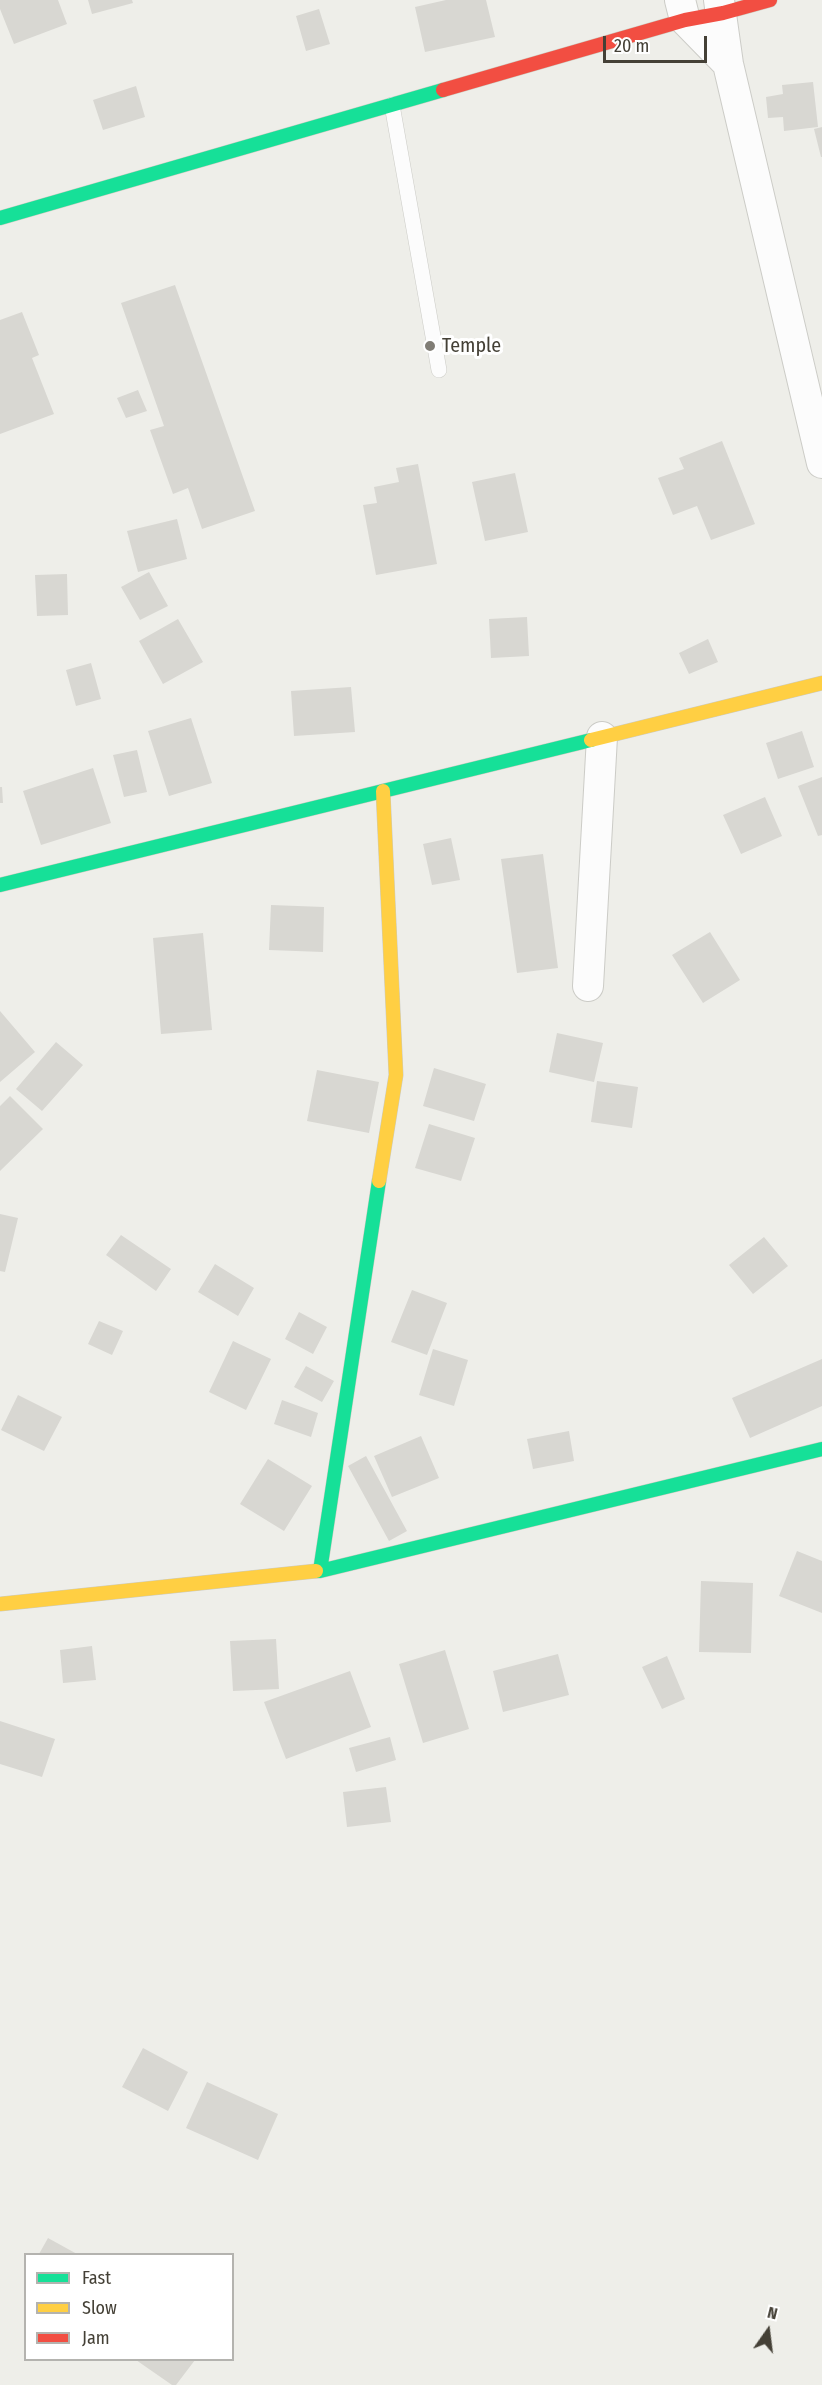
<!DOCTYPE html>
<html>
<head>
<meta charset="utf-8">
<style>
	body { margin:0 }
	#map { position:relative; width:822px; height:2385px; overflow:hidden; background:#eeeee9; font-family:"Fira Sans Condensed",sans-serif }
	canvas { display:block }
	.legend { position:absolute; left:24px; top:2253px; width:210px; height:108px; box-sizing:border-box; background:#fff; border:2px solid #b4b3af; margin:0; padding:8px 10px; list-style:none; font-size:18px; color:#444036 }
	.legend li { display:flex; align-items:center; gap:12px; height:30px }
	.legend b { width:30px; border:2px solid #b4b3af }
	.north { position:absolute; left:738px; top:2301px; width:60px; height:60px; -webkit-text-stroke:4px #fff; paint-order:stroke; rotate:14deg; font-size:16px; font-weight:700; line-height:24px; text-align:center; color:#444036 }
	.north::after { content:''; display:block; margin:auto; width:21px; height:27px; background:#444036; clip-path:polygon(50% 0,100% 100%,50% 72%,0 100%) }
	.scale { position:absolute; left:603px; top:36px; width:104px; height:27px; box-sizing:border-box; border:3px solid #444036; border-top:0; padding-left:8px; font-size:18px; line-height:21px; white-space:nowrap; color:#444036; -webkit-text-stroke:4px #fff; paint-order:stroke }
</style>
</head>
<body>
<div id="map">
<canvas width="822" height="2385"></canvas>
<ul class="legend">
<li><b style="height:8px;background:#16e098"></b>Fast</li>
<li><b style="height:8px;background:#ffcf43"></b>Slow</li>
<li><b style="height:8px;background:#f24e42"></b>Jam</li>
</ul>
<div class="north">N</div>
<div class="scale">20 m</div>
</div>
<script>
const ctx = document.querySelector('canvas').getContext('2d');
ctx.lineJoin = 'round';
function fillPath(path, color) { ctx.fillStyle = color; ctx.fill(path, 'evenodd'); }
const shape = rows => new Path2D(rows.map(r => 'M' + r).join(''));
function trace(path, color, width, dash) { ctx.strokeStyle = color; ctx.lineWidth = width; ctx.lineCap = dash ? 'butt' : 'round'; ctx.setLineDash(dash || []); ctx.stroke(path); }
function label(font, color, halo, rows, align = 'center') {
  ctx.font = font + ' "Fira Sans Condensed",sans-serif'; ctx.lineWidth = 6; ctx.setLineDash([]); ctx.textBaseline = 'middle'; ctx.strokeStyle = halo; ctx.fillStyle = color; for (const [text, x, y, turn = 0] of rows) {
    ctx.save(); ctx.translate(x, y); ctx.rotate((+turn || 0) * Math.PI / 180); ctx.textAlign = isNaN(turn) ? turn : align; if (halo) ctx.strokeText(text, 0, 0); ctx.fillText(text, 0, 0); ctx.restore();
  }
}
const building = shape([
	[0,0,58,0,67,24,14,44,0,9],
	[88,0,132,0,133,3,92,14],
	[446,0,486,0,495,37,425,52,415,7],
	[319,9,330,44,306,51,296,16],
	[813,82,818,127,784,131,783,117,768,118,766,97,783,94,782,85],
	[136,86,145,117,103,130,93,100],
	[822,127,822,157,821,157,814,129],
	[175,285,255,511,202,529,188,488,173,494,150,430,164,426,121,303],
	[22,312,39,355,32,358,54,414,0,434,0,320],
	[138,390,147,411,126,418,117,398],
	[722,441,755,524,711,540,697,506,673,515,658,478,684,469,679,458],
	[418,464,437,564,376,575,363,505,377,503,374,487,399,482,396,468],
	[515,473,528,532,485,541,472,482],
	[177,519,187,559,138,572,127,531],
	[149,572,168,606,140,620,121,587],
	[67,574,68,615,37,616,35,575],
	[527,617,529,656,491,658,489,619],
	[178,619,203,662,163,684,139,641],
	[708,639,718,662,689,674,679,653],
	[91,663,101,699,76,706,66,670],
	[351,687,355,732,294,736,291,691],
	[191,718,212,783,169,796,148,731],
	[802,731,814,767,778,779,766,743],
	[137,750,147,792,124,797,113,755],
	[93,768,111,823,41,845,23,791],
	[822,777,822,835,818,836,798,786],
	[0,787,2,787,3,803,0,803],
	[765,797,782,836,741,854,723,815],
	[451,838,460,880,432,885,423,844],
	[543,854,558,968,517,973,501,859],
	[271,905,324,907,323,952,269,950],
	[710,932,740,980,703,1003,672,955],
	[203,933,212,1030,161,1034,153,938],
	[0,1011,35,1052,0,1082],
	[557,1033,603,1043,594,1082,549,1072],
	[56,1042,83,1065,42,1111,16,1089],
	[434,1068,486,1084,474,1121,423,1106],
	[317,1070,379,1082,369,1133,307,1121],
	[597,1081,638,1087,632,1128,591,1122],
	[10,1096,43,1129,0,1171,0,1106],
	[429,1124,475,1138,461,1181,415,1168],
	[0,1214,18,1218,5,1272,0,1271],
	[121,1235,171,1269,156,1291,106,1255],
	[764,1237,788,1266,753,1294,729,1265],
	[215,1264,254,1288,238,1316,198,1292],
	[412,1290,447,1303,427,1355,391,1342],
	[299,1312,327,1327,313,1354,285,1339],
	[99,1321,123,1331,112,1355,88,1344],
	[233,1341,271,1359,246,1410,209,1392],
	[433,1349,468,1360,454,1406,419,1395],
	[822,1359,822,1406,750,1438,732,1398],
	[306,1366,334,1381,322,1402,294,1387],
	[18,1395,62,1417,44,1451,1,1430],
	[282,1400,318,1413,311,1437,274,1424],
	[569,1431,574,1461,533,1469,527,1439],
	[421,1436,439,1478,392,1497,374,1456],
	[366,1456,407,1531,389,1541,348,1466],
	[268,1459,312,1486,284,1531,240,1504],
	[797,1551,822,1561,822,1613,779,1596],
	[701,1581,753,1583,751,1653,699,1652],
	[276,1639,279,1689,233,1691,230,1641],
	[92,1646,96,1680,63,1683,60,1650],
	[445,1650,469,1729,423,1743,399,1664],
	[558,1654,569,1695,503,1712,493,1671],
	[667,1656,685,1699,662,1709,642,1667],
	[350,1671,371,1727,286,1759,264,1702],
	[0,1721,55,1739,42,1777,0,1764],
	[390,1737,396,1760,356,1772,349,1748],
	[386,1787,391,1822,347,1827,343,1792],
	[143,2048,188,2072,168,2111,122,2087],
	[207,2082,278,2114,258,2160,186,2128],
	[48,2238,77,2254,39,2254],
	[136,2360,195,2360,176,2385,172,2385]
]);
const lane = shape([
	[392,105,439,370]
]);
const street = shape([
	[680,0,685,20,728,64],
	[719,0,728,64,822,463],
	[588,986,602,737]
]);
const fast = shape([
	[0,218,443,90],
	[0,885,591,740],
	[316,1571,320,1571,379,1181],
	[320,1571,822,1449]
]);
const slow = shape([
	[591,740,822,683],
	[379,1181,396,1075,383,791],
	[0,1604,316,1571]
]);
const jam = shape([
	[443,90,685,20,723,13,770,0]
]);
const markers = [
	[430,346,6,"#807d75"]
];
const poiNames = [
	["Temple",442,346]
];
fillPath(building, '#d8d7d2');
trace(lane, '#ccccc7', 16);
trace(street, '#ccccc7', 32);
trace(fast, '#cccbc0', 15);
trace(slow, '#cccbc0', 15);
trace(jam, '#cccbc0', 15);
trace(lane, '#fcfcfc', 15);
trace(street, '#fcfcfc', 30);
trace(fast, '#16e098', 14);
trace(slow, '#ffcf43', 14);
trace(jam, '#f24e42', 14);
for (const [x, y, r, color] of markers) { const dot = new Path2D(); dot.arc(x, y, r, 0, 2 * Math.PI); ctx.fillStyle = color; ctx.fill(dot); trace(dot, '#fff', 2); }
label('20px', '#444036', '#fff', poiNames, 'left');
</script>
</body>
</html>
